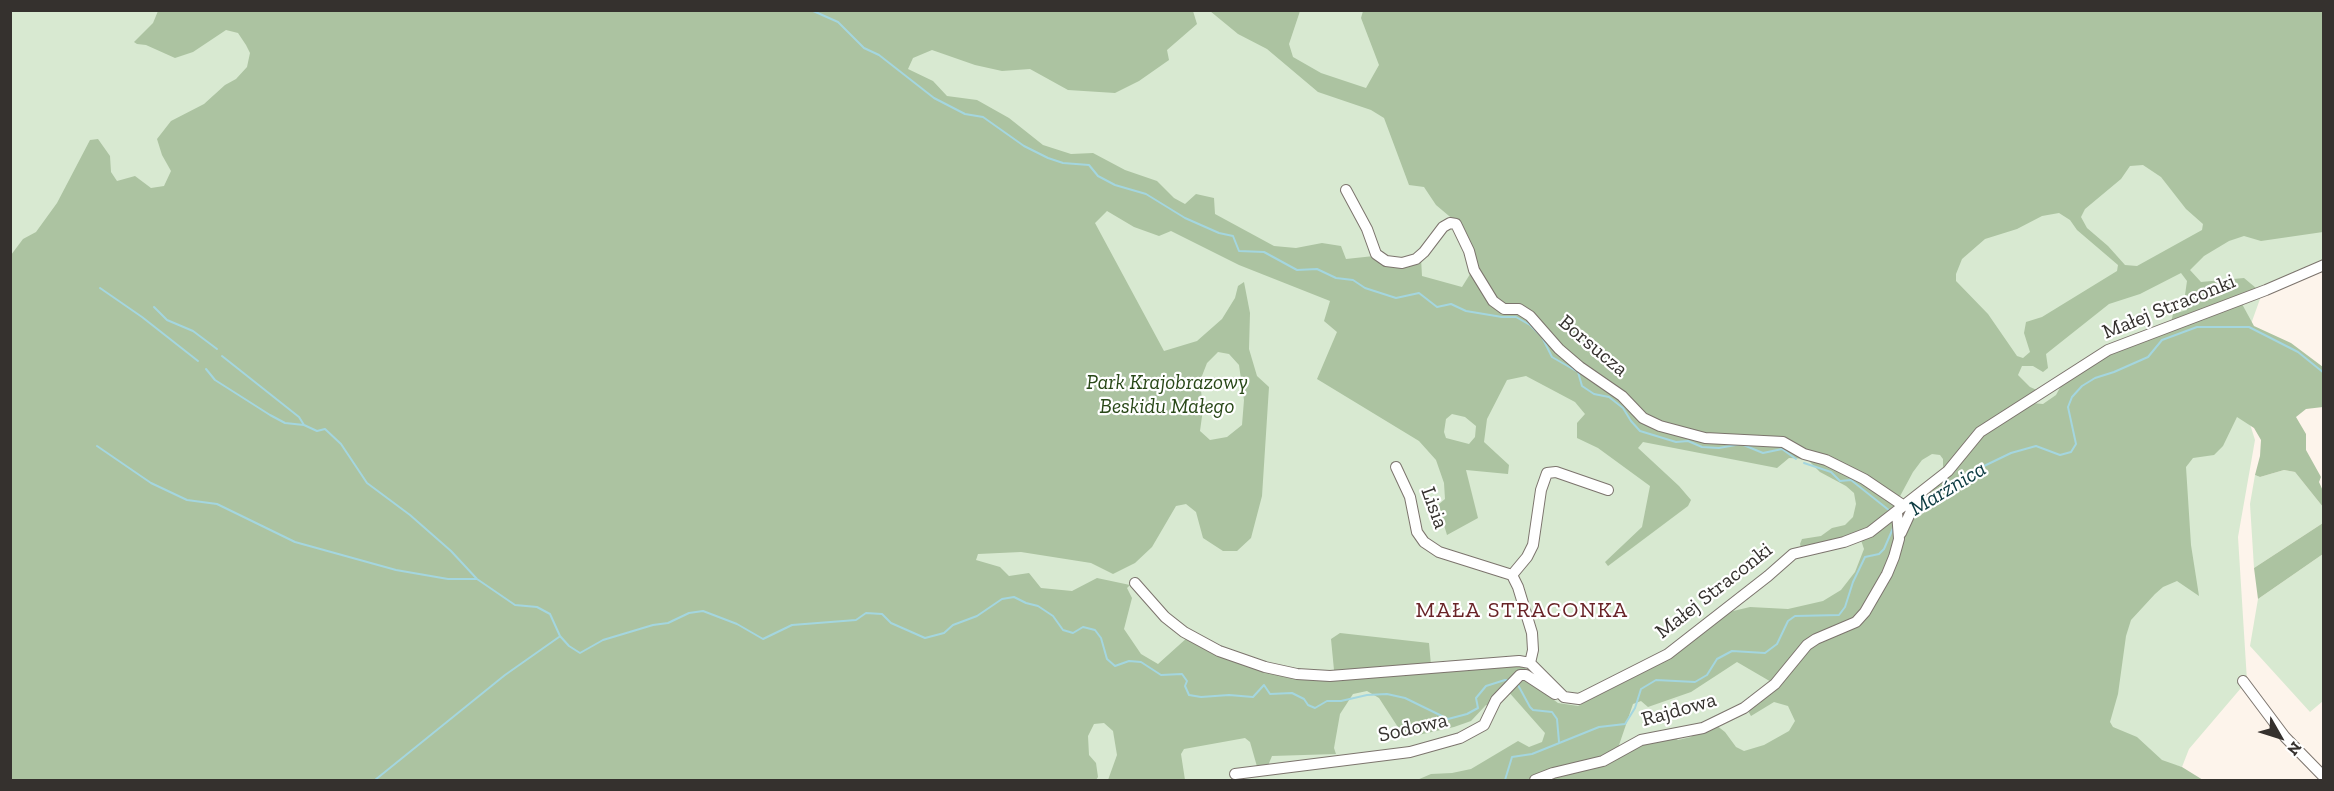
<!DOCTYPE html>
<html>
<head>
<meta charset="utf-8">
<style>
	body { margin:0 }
	#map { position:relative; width:2334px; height:791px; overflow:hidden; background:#fdf4eb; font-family:"Zilla Slab",serif }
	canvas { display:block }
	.frame { position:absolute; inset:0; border:12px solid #35312e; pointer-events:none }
	.north { position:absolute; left:2250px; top:707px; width:60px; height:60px; -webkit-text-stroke:4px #fff; paint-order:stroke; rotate:129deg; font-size:16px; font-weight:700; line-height:24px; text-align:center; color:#35312e }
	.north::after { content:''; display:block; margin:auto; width:21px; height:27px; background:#35312e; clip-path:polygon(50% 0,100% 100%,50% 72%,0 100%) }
</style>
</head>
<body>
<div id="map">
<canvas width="2334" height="791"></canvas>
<div class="frame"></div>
<div class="north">N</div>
</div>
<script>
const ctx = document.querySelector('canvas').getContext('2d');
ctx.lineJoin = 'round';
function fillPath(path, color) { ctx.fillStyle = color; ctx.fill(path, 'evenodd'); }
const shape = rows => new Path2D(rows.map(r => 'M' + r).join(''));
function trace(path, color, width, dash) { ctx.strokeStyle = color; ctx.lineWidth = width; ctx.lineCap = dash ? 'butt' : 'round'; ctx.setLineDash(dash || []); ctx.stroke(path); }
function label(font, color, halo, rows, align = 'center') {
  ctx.font = font + ' "Zilla Slab",serif'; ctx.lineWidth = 4.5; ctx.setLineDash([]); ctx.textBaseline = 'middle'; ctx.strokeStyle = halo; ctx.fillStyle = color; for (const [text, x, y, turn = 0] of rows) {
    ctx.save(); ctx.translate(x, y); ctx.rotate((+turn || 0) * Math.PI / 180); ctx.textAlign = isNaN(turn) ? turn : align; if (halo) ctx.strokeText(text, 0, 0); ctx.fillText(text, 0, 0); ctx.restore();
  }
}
const green = shape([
	[10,11,2323,11,2319,232,2323,232,2323,262,2265,285,2222,405,2250,424,2255,440,2238,537,2247,681,2189,749,2182,767,2175,765,2162,780,11,780],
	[2284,470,2295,472,2323,507,2323,523,2254,568,2250,504,2255,475,2260,477],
	[2323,554,2323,701,2310,712,2250,646,2258,599]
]);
const forest = shape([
	[158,11,1193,11,1197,24,1167,50,1169,60,1139,81,1115,93,1068,90,1030,69,1002,71,975,65,932,50,913,58,908,69,933,81,947,96,977,100,1009,118,1043,145,1071,154,1093,153,1125,170,1157,181,1174,198,1185,204,1196,194,1214,198,1215,214,1274,246,1296,248,1322,243,1341,246,1346,259,1374,256,1377,259,1421,258,1422,276,1462,287,1472,271,1455,221,1436,205,1424,187,1409,185,1384,118,1371,110,1318,92,1267,49,1238,34,1210,11,1300,11,1289,44,1293,57,1321,73,1366,88,1379,65,1361,18,1363,11,2323,11,2323,232,2261,241,2244,236,2229,241,2204,256,2190,270,2201,282,2244,278,2256,288,2171,323,2173,314,2187,310,2185,295,2187,281,2181,273,2140,294,2109,304,2046,354,2048,368,2043,372,2033,366,2022,366,2018,375,2030,387,2039,391,1992,419,1948,468,1943,468,1943,459,1940,455,1932,454,1922,460,1913,472,1891,513,1858,535,1801,548,1800,544,1802,539,1821,536,1832,528,1845,525,1853,517,1856,504,1854,493,1846,486,1820,472,1807,459,1789,458,1777,468,1643,442,1638,448,1679,486,1691,500,1688,506,1608,566,1605,562,1642,527,1650,486,1598,448,1577,438,1577,423,1585,414,1575,402,1526,376,1507,380,1487,419,1484,442,1509,465,1508,474,1466,470,1478,518,1447,535,1438,505,1445,499,1444,483,1436,460,1419,441,1317,379,1337,332,1324,321,1330,301,1239,265,1171,231,1159,236,1134,227,1107,211,1095,223,1164,351,1197,341,1222,319,1235,298,1238,286,1244,282,1250,313,1249,349,1257,376,1269,387,1262,496,1251,538,1237,551,1223,551,1203,538,1196,512,1186,504,1176,506,1152,547,1135,563,1113,574,1091,563,1021,552,978,554,976,560,1000,567,1009,576,1029,573,1041,588,1072,591,1097,578,1130,585,1127,588,1132,598,1124,629,1141,654,1158,664,1188,637,1314,679,1515,664,1526,667,1524,672,1490,706,1486,705,1471,721,1454,727,1405,738,1379,698,1367,691,1353,694,1340,714,1334,748,1336,754,1272,756,1267,768,1258,770,1250,742,1245,738,1184,749,1181,754,1185,780,1108,780,1117,755,1113,731,1104,723,1094,724,1088,736,1089,755,1096,763,1098,777,1096,780,11,780,11,255,23,239,36,232,57,203,90,140,98,139,110,156,111,172,117,181,135,176,151,188,164,186,171,171,162,155,157,139,171,121,204,104,225,85,236,79,247,67,250,53,246,45,238,33,226,30,193,52,175,58,146,45,137,44,134,42,153,23],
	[2143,165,2161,177,2186,209,2203,224,2202,230,2137,266,2125,265,2108,246,2087,228,2081,217,2085,209,2121,179,2130,166],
	[2059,213,2070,220,2077,230,2118,265,2117,271,2042,317,2026,322,2024,333,2030,352,2023,358,2017,356,1988,314,1956,281,1956,274,1962,259,1985,239,2017,229,2042,216],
	[1218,352,1229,354,1239,365,1244,400,1242,425,1227,437,1210,440,1200,431,1203,409,1200,381,1207,363],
	[1452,414,1465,417,1476,426,1475,437,1469,444,1446,438,1444,432,1446,419],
	[2242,304,2254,326,2291,343,2323,367,2323,407,2306,409,2296,417,2306,434,2306,450,2321,477,2319,482,2323,491,2323,507,2295,472,2284,470,2260,477,2255,475,2260,456,2261,440,2254,428,2237,417,2223,446,2214,455,2193,458,2186,467,2191,545,2199,596,2177,581,2163,587,2155,594,2131,620,2126,636,2118,694,2110,722,2113,727,2137,737,2162,760,2182,767,2203,780,1539,780,1633,746,1672,736,1678,740,1691,737,1695,732,1716,725,1725,732,1736,747,1744,751,1764,745,1789,731,1795,721,1788,706,1774,702,1751,716,1747,709,1810,646,1858,623,1922,497,1978,437,2032,403,2043,404,2056,395,2062,384,2109,353],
	[1891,521,1897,525,1892,556,1855,620,1815,637,1773,683,1737,662,1691,692,1648,707,1641,701,1633,704,1617,751,1531,780,1417,780,1431,774,1452,773,1471,769,1518,741,1529,747,1542,742,1545,733,1507,690,1520,679,1526,679,1558,703,1578,706,1669,655,1729,612,1750,607,1788,609,1823,601,1841,590,1855,572,1864,549,1861,540],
	[2323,523,2323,554,2258,599,2254,568],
	[1340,633,1429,643,1431,665,1337,673,1334,670,1331,639]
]);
const stream = shape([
	[811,10,838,22,864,48,879,55,934,98,965,114,983,117,1024,146,1048,158,1063,163,1089,165,1098,176,1115,185,1146,194,1185,218,1219,233,1233,236,1239,251,1264,252,1297,270,1317,269,1336,278,1353,280,1365,288,1396,298,1419,293,1437,307,1451,304,1466,311,1502,317,1516,317,1530,325,1542,337,1552,357,1578,372,1582,386,1594,394,1609,397,1623,408,1631,421,1640,431,1676,442,1688,441,1702,447,1719,448,1741,444,1763,453,1782,449,1796,459],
	[100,288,142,317,198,361],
	[154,307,167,320,193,331,217,349],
	[222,356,299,417,304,425],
	[206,369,215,380,270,415,285,423,304,425,317,431,325,429,341,444,367,483,410,515,451,551,477,579,515,605,537,607,550,614,560,636,569,646,580,653,603,640,653,625,668,623,689,613,703,611,737,624,763,639,792,625,856,620,866,613,882,614,891,623,925,638,944,633,953,625,977,616,1002,599,1014,597,1026,603,1038,606,1053,616,1063,630,1073,633,1083,627,1095,630,1101,638,1107,659,1115,666,1129,661,1141,662,1161,675,1182,674,1187,681,1185,686,1189,695,1201,697,1229,695,1253,697,1264,685,1270,694,1292,693,1304,699,1308,705,1315,708,1327,701,1341,701,1367,695,1387,694,1405,698,1448,719,1467,714,1478,708,1476,698,1486,686,1505,680,1510,681],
	[97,446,151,483,187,500,217,504,295,542,396,570,448,579,476,579],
	[1804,463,1831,472,1840,481,1851,480,1890,511],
	[1915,511,1927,504,1953,481,2011,453,2036,446,2060,455,2071,452,2076,444,2068,407,2072,397,2082,386,2095,378,2114,372,2148,357,2162,340,2197,327,2249,327,2298,352,2324,373],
	[1518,685,1530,707,1533,710,1552,712,1557,719,1559,742],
	[375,780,505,675,559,637],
	[1505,780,1512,757,1532,754,1599,727,1625,724,1635,708,1641,689,1656,680,1695,682,1707,675,1717,659,1732,651,1765,653,1777,644,1788,621,1795,616,1839,615,1845,607,1853,582,1865,557,1879,554,1884,549,1894,526]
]);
const minor = shape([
	[1346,190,1367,229,1376,254,1386,261,1402,263,1416,259,1424,252,1443,227,1450,223,1456,224,1469,251,1474,270,1493,301,1504,309,1519,309,1530,316,1559,349,1580,367,1622,396,1643,418,1660,426,1705,438,1783,442,1804,454,1826,460,1864,479,1904,506],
	[1396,467,1410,497,1417,532,1424,542,1439,552,1512,575,1518,587,1532,633,1533,650,1530,663],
	[1901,533,1918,496],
	[1512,575,1527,557,1533,545,1541,490,1547,473,1556,472,1608,490],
	[1135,583,1165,617,1184,632,1219,651,1265,667,1297,674,1330,676,1519,661,1530,663,1564,697,1579,699,1668,654,1768,576,1793,554,1844,542,1870,532,1948,471,1980,432,2108,350,2266,290,2324,265],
	[2243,681,2285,737,2324,777],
	[1235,774,1410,752,1460,738,1484,725,1496,700,1520,675,1526,675,1555,694],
	[1535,780,1553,773,1603,761,1641,740,1703,728,1744,708,1775,684,1807,645,1816,639,1856,622,1865,612,1887,574,1894,557,1899,539,1897,512]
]);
const streetNames = [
	["Małej Straconki",2169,307,-22],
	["Borsucza",1593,346,40],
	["Lisia",1434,508,70],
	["Małej Straconki",1714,591,-38],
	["Rajdowa",1679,710,-16],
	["Sodowa",1413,728,-13]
];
const parkNames = [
	["Park Krajobrazowy",1167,383],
	["Beskidu Małego",1167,407]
];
const waterNames = [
	["Marźnica",1948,489,-31]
];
const neighbourhoodNames = [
	["MAŁA STRACONKA",1522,611]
];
fillPath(green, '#d8e9d1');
fillPath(forest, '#acc3a1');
trace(stream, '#a4d6df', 2);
trace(minor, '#7c746d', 12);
trace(minor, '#fff', 10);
label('21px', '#35312e', '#fff', streetNames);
label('italic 21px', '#294818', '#fff', parkNames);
label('italic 22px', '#0b3a41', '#fff', waterNames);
ctx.letterSpacing = '1.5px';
label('22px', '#692327', '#fff', neighbourhoodNames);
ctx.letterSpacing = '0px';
</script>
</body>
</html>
